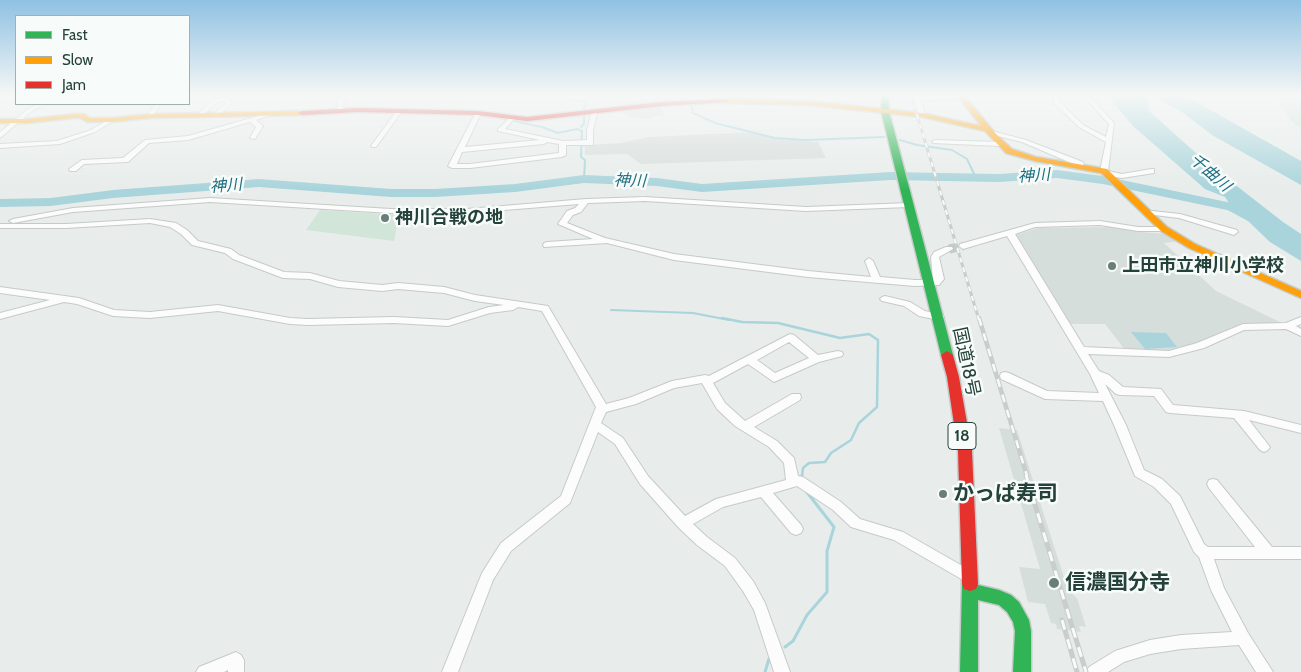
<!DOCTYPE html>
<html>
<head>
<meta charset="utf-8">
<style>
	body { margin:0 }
	#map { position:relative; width:1301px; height:672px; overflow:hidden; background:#e8edeb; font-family:Cabin,sans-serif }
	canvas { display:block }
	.legend { position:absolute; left:15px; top:15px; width:175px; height:90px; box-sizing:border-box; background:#f7fbf9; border:1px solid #a3b1ad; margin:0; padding:6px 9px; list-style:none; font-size:15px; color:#24423a }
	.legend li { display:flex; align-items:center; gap:10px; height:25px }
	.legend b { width:25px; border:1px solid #a3b1ad }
</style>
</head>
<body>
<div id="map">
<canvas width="1301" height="672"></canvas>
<ul class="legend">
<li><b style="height:6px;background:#30b455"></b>Fast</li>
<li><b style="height:6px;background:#ff9f0a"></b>Slow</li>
<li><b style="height:6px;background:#e5322d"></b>Jam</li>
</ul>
</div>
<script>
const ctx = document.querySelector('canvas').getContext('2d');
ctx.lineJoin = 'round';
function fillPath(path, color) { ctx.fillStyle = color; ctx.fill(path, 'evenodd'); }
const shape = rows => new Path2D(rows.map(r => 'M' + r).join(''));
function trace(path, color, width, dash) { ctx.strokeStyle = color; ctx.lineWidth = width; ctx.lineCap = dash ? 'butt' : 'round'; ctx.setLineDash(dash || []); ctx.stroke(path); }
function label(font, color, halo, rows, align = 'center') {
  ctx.font = font + ' Cabin,"Noto Sans JP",sans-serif'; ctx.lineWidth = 5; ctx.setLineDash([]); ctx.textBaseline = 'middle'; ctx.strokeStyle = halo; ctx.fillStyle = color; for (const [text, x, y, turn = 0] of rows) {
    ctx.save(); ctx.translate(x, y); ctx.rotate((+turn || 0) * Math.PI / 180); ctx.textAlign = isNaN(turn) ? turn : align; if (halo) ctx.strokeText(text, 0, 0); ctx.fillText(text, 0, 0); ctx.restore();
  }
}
const built = shape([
	[661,106,664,116,654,116,650,119,632,117,617,111],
	[753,132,772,138,818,142,826,158,641,164,627,154,585,155,585,145,621,143,648,137],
	[1111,227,1141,232,1167,234,1179,241,1164,243,1216,291,1284,324,1241,326,1197,344,1168,352,1126,351,1105,324,1068,324,1016,235,1038,228],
	[999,428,1017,430,1068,590,1077,598,1086,627,1079,626,1081,632,1057,629,1056,624,1051,623,1045,604,1028,602,1019,567,1040,569]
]);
const green = shape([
	[1271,95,1301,95,1301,128,1295,125],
	[320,210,399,215,394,241,306,230]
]);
const water = shape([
	[1107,95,1184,95,1301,161,1301,185,1212,135,1182,112,1152,96,1148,96,1149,111,1206,162,1283,222,1301,234,1301,261,1270,242,1248,221,1222,207,1229,203,1225,197,1205,189,1133,126],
	[1131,332,1166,333,1177,347,1145,349]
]);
const streamFar2 = shape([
	[571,100,583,101,587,104,584,107,584,124,581,127],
	[691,104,693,113,715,123,775,138,805,140,884,137],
	[504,119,542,127,558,133,577,129,582,131,581,157,585,160,584,179],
	[900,140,917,145,952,150,967,159,976,178],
	[611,310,693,313,729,320]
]);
const streamFar1 = shape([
	[722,318,742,322,778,323,840,338,869,334,878,340,877,407,859,423,851,440,831,453,825,462,809,463,803,468,802,476]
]);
const stream = shape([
	[801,479,802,475],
	[785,647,793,641,807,615,827,592,827,551,834,527,806,491],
	[765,672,769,659]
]);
const river = shape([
	[1057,170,1103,176,1246,206,1252,210,1246,214,1103,184,1057,178,999,182,890,180,702,192,657,186,584,183,515,192,435,197,391,197,259,187,113,198,51,206,0,207,0,199,51,198,113,190,259,179,391,189,435,189,515,184,584,175,657,178,702,184,890,172,999,174,1057,170]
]);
const streetTunnel = shape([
	[949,249,963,246]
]);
const street = shape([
	[338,95,344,95,343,111,338,110,338,95],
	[913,95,963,95,965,97,962,99,921,100,925,115,922,117,919,115,913,95],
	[1052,95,1058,95,1059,101,1083,125,1106,137,1109,124,1082,95,1089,95,1114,123,1108,171,1122,174,1151,169,1154,169,1154,173,1122,178,1103,175,1100,171,1106,142,1079,127,1054,103,1052,95],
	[228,97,230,98,232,103,217,117,212,116,226,103,225,101,217,102,201,117,196,116,213,99,228,97],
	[38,104,46,104,32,111,0,138,0,132,28,109,38,104],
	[155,104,161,104,152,117,148,117,147,116,155,104],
	[398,109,403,110,376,147,372,147,371,146,398,109],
	[595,109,598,111,593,130,593,145,566,145,566,155,562,157,470,168,452,168,448,166,476,112,481,113,465,147,540,140,498,131,498,129,513,115,516,117,505,129,563,141,587,140,587,130,592,111,595,109],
	[547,142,559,144,559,153,470,164,457,164,462,152,544,144,547,142],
	[269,113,274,114,256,120,263,126,255,139,250,138,256,127,250,122,188,140,149,143,128,162,84,164,76,171,70,171,69,169,82,160,123,158,145,140,188,136,269,113],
	[111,118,113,119,113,121,95,132,60,144,0,148,0,144,57,141,91,130,111,118],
	[992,131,1026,140,1083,162,1084,166,1077,168,1076,165,1022,142,990,134,989,133,992,131],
	[935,140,1000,142,1003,144,1000,146,933,143,932,142,935,140],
	[645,197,806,207,909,203,913,205,909,207,806,211,645,201,588,203,581,212,573,215,567,223,605,238,674,254,808,271,871,277,865,261,869,258,873,261,880,277,915,280,933,280,931,257,934,252,946,247,952,247,953,249,939,257,944,279,939,285,915,286,808,277,674,260,607,243,544,247,543,245,544,243,547,242,593,239,558,224,567,211,575,208,579,204,467,213,391,213,210,202,73,212,13,223,9,221,13,219,73,208,210,198,391,209,467,209,586,199,645,197],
	[1143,210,1180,214,1237,230,1238,232,1234,235,1179,218,1146,214,1143,214,1143,210],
	[150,219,176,223,187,230,198,241,231,249,239,255,284,272,310,273,339,281,382,285,398,283,444,287,475,295,548,306,606,404,629,398,672,381,705,375,709,376,790,334,794,335,818,355,838,351,842,352,843,354,842,356,819,362,774,382,748,364,713,383,725,403,745,421,792,394,800,394,801,397,800,400,754,427,777,441,794,458,798,476,803,477,841,502,860,519,903,532,973,572,975,576,973,580,968,582,963,580,894,540,851,527,833,510,797,486,773,493,801,525,803,529,801,533,796,535,791,533,761,497,723,507,693,524,707,537,735,558,753,581,765,603,790,672,774,672,754,610,743,591,725,566,697,545,678,527,640,484,615,444,598,432,570,503,511,551,493,580,458,672,442,672,482,573,501,543,561,496,596,407,542,311,518,307,513,310,490,313,448,326,394,323,308,325,290,324,218,311,150,318,113,316,77,304,64,302,0,319,0,313,50,300,0,293,0,287,79,298,114,310,150,312,218,305,290,318,308,319,394,317,448,320,489,307,504,305,475,301,444,293,398,289,382,291,338,287,310,279,283,278,233,259,225,253,192,245,181,234,170,227,150,223,66,228,0,228,0,224,66,224,150,219],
	[789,342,809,358,775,373,757,360,789,342],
	[702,383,717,409,735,426,769,447,784,463,786,480,716,499,685,516,648,476,623,438,601,423,606,412,636,404,674,388,702,383],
	[1100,221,1138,227,1164,227,1168,229,1164,231,1138,231,1100,225,1035,227,1015,234,1084,347,1169,351,1197,343,1243,324,1286,323,1301,317,1301,324,1296,326,1301,329,1301,336,1286,329,1244,330,1204,348,1169,357,1088,354,1099,371,1109,375,1123,387,1161,389,1173,405,1244,411,1301,425,1301,433,1249,420,1270,447,1268,450,1264,452,1260,450,1234,418,1170,413,1166,412,1154,396,1120,395,1116,394,1105,384,1126,425,1144,470,1162,479,1180,496,1204,544,1208,547,1255,547,1209,488,1207,484,1209,480,1213,479,1217,480,1272,547,1301,547,1301,559,1214,559,1224,588,1248,633,1273,672,1256,672,1239,645,1181,649,1150,654,1124,662,1108,672,1086,672,1089,667,1115,651,1150,640,1181,635,1232,632,1211,590,1199,557,1194,552,1171,504,1154,487,1135,476,1114,425,1103,401,1045,399,1001,379,1000,376,1001,373,1005,372,1009,373,1047,391,1099,393,1090,374,1007,236,963,249,959,246,960,244,1035,223,1100,221],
	[885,296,910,302,925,311,942,315,944,317,939,320,919,316,904,306,882,301,880,299,882,297,885,296],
	[236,652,241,655,244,660,244,672,228,672,228,670,224,672,196,672,199,667,236,652]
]);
const fast = shape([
	[882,95,888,95,889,111,953,355,947,359,941,355,881,111,882,95],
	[970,577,976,579,978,585,999,590,1011,595,1019,602,1029,620,1031,631,1031,672,1013,672,1015,631,1013,622,1007,612,999,605,978,600,978,672,960,672,962,584,964,579,970,577]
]);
const slow = shape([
	[957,95,964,95,996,134,1012,149,1036,157,1107,169,1167,227,1195,244,1301,291,1301,298,1189,248,1161,231,1101,173,1035,161,1006,153,985,131,922,117,808,105,725,103,721,101,725,99,808,101,922,113,981,126,957,95],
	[305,111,305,115,302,115,150,118,111,122,87,122,80,118,74,118,28,123,0,123,0,119,28,119,74,114,85,114,89,118,111,118,150,114,305,111]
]);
const jam = shape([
	[725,99,729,101,727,102,661,106,527,121,478,115,358,112,302,115,298,113,302,111,358,108,478,111,527,117,661,102,725,99],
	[947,351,953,355,959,377,972,451,978,584,976,589,970,591,964,589,962,584,958,451,947,377,941,355,947,351]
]);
const railFar2 = shape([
	[911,95,979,320]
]);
const railFar1 = shape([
	[979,318,1027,476]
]);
const rail = shape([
	[1026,475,1086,672],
	[1062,620,1077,672]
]);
const markers = [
	[385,218,5,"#697e78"],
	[1112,266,5,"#697e78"],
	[943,494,5,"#697e78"],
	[1054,583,6,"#697e78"]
];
const farWaternames = [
	["千曲川",1210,173,41],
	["神川",1034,176,-4],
	["神川",630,181,2],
	["神川",226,186,-5]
];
const shields = [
	[962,436,28]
];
const shieldNames = [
	["18",962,436]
];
const poiNames = [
	["神川合戦の地",395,218],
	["上田市立神川小学校",1122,266]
];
const streetNames = [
	["国道18号",966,362,78]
];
const nearPoinames = [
	["かっぱ寿司",953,494],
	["信濃国分寺",1065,583]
];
fillPath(built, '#d6dedb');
fillPath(green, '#d1e6d8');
fillPath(water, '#a9d4db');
trace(streamFar2, '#a9d4db', 2);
trace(streamFar1, '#a9d4db', 2.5);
trace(stream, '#a9d4db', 3);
fillPath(river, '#a9d4db');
trace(streetTunnel, '#c1cbc8', 9, [9, 4.5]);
trace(street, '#c5cac8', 2);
trace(fast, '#c3cbc8', 3);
trace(slow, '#c3cbc8', 3);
trace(jam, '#c3cbc8', 3);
fillPath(street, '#fcfcfc');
fillPath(fast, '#30b455');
fillPath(slow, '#ff9f0a');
fillPath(jam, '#e5322d');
trace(railFar2, '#c9cdcc', 3);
trace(railFar1, '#c9cdcc', 4.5);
trace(rail, '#c9cdcc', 5);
trace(railFar2, '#f7fbf9', 2, [5]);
trace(railFar1, '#f7fbf9', 2.5, [8]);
trace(rail, '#f7fbf9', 3, [10]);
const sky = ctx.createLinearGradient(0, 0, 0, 190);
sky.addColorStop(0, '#8fc1e3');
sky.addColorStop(0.5, '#f5f7f6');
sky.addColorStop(1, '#f5f7f600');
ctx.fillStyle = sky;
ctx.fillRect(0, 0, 1301, 190);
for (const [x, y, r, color] of markers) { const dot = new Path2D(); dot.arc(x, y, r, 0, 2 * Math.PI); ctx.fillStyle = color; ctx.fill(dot); trace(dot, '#f7fbf9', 2); }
label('italic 16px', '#1c6f80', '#f7fbf9', farWaternames);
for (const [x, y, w] of shields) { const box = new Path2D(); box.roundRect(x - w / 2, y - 13.5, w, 27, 4); ctx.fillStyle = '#f7fbf9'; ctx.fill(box); trace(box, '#24423a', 1); }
label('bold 16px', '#24423a', null, shieldNames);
label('bold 18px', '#24423a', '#f7fbf9', poiNames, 'left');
label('18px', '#24423a', '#f7fbf9', streetNames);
label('bold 21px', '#24423a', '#f7fbf9', nearPoinames, 'left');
</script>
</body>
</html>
